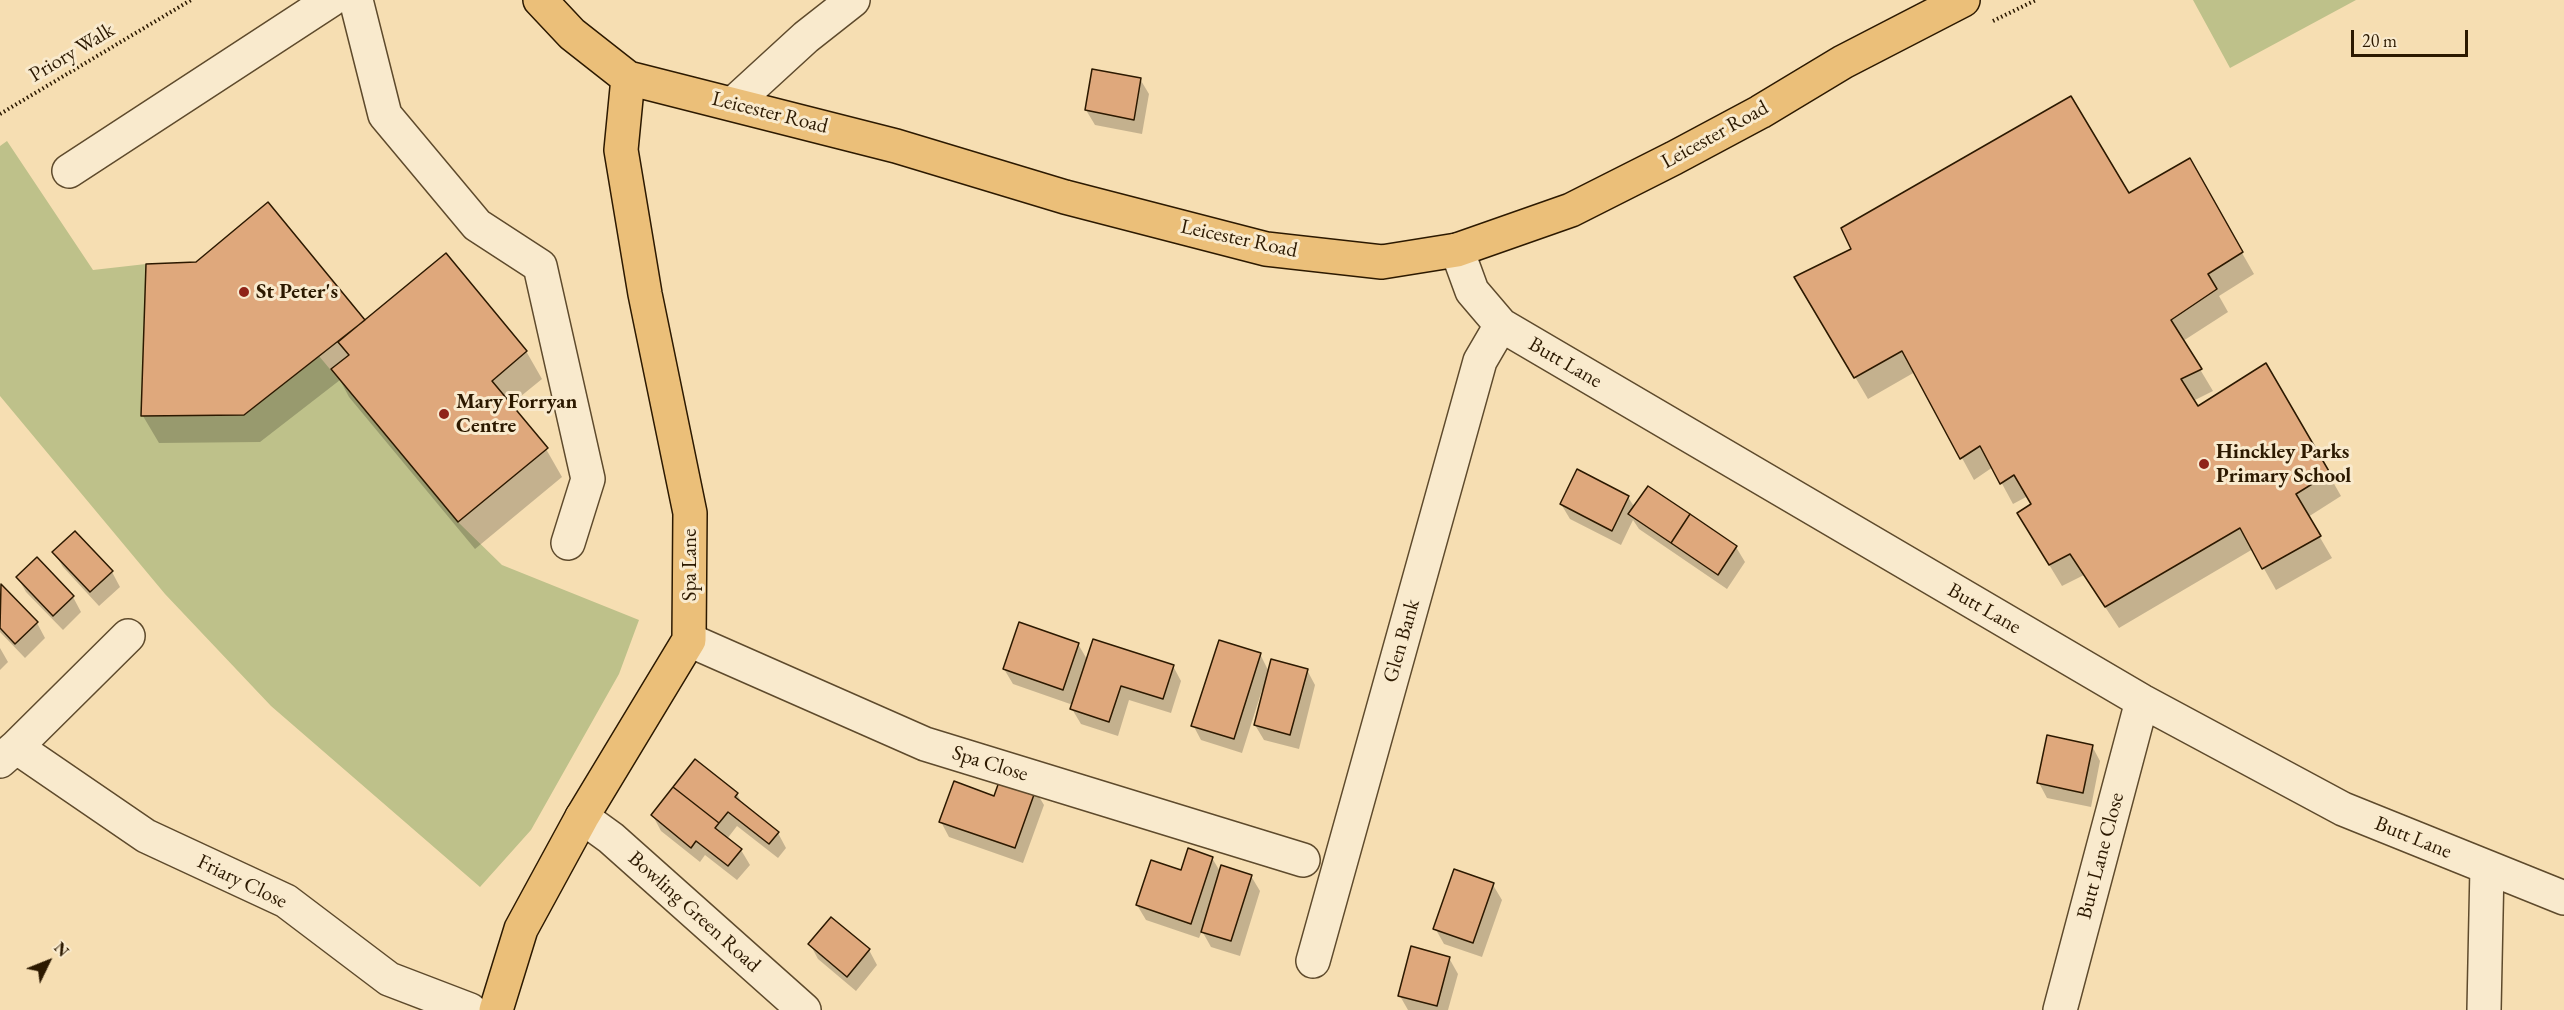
<!DOCTYPE html>
<html>
<head>
<meta charset="utf-8">
<style>
	body { margin:0 }
	#map { position:relative; width:2564px; height:1010px; overflow:hidden; background:#f6deb2; font-family:"EB Garamond",serif }
	canvas { display:block }
	.north { position:absolute; left:18px; top:932px; width:60px; height:60px; -webkit-text-stroke:4px #f9eacd; paint-order:stroke; rotate:47deg; font-size:16px; font-weight:700; line-height:24px; text-align:center; color:#2c1900 }
	.north::after { content:''; display:block; margin:auto; width:21px; height:27px; background:#2c1900; clip-path:polygon(50% 0,100% 100%,50% 72%,0 100%) }
	.scale { position:absolute; left:2351px; top:30px; width:117px; height:27px; box-sizing:border-box; border:3px solid #2c1900; border-top:0; padding-left:8px; font-size:18px; line-height:21px; white-space:nowrap; color:#2c1900; -webkit-text-stroke:4px #f9eacd; paint-order:stroke }
</style>
</head>
<body>
<div id="map">
<canvas width="2564" height="1010"></canvas>
<div class="north">N</div>
<div class="scale">20 m</div>
</div>
<script>
const ctx = document.querySelector('canvas').getContext('2d');
ctx.lineJoin = 'round';
function fillPath(path, color) { ctx.fillStyle = color; ctx.fill(path, 'evenodd'); }
const shape = rows => new Path2D(rows.map(r => 'M' + r).join(''));
function trace(path, color, width, dash) { ctx.strokeStyle = color; ctx.lineWidth = width; ctx.lineCap = dash ? 'butt' : 'round'; ctx.setLineDash(dash || []); ctx.stroke(path); }
function label(font, color, halo, rows, align = 'center') {
  ctx.font = font + ' "EB Garamond",serif'; ctx.lineWidth = 6; ctx.setLineDash([]); ctx.textBaseline = 'middle'; ctx.strokeStyle = halo; ctx.fillStyle = color; for (const [text, x, y, turn = 0] of rows) {
    ctx.save(); ctx.translate(x, y); ctx.rotate((+turn || 0) * Math.PI / 180); ctx.textAlign = isNaN(turn) ? turn : align; if (halo) ctx.strokeText(text, 0, 0); ctx.fillText(text, 0, 0); ctx.restore();
  }
}
const green = shape([
	[2193,0,2356,0,2230,68],
	[7,141,93,270,146,264,142,416,244,415,319,356,458,522,502,565,639,620,619,674,531,830,480,887,271,706,165,594,0,396,0,146]
]);
const shadow = shape([
	[1140,79,1149,94,1142,134,1095,125,1086,110],
	[2189,160,2254,274,2219,296,2228,312,2183,341,2213,391,2193,401,2197,408,2266,365,2341,496,2308,517,2332,558,2276,590,2253,549,2119,628,2084,575,2062,586,2031,535,2032,503,2028,496,2013,504,1993,467,1974,480,1915,372,1868,399,1797,278,2128,195],
	[365,322,526,351,542,379,510,405,546,449,562,477,475,549,349,397,340,380,260,442,159,443,143,416],
	[1648,488,1736,547,1745,562,1727,589,1639,529,1633,520,1621,545,1570,519,1561,504,1628,497,1635,508],
	[54,552,112,572,120,587,99,606,63,567],
	[18,578,73,597,81,612,63,630,26,592],
	[1,586,37,623,45,638,25,658,0,632],
	[1078,644,1088,661,1173,666,1181,681,1171,713,1129,700,1118,736,1081,724,1072,709,1073,705,1013,684,1004,669],
	[0,648,8,662,0,670],
	[1260,654,1269,672,1307,670,1315,685,1299,749,1264,740,1255,725,1264,691,1262,690,1242,753,1201,740,1193,725],
	[2092,746,2100,761,2091,807,2047,798,2039,783],
	[695,761,737,794,744,807,778,833,786,848,778,858,737,826,727,839,741,850,750,865,737,880,705,855,700,862,661,831,653,816],
	[1035,790,1044,805,1023,863,949,837,941,822,995,798],
	[1212,858,1221,873,1251,876,1260,891,1240,956,1211,947,1202,931,1199,938,1146,920,1137,905,1182,872],
	[1493,885,1502,900,1482,957,1444,944,1435,928],
	[810,944,869,950,877,965,856,991,818,959],
	[1449,958,1458,974,1448,1010,1408,1010,1400,996]
]);
const building = shape([
	[1092,69,1141,78,1134,120,1085,110,1092,69],
	[2071,96,2129,193,2190,158,2243,252,2208,274,2217,289,2171,320,2202,369,2181,379,2198,406,2266,363,2330,473,2296,494,2321,536,2262,569,2240,528,2105,607,2070,554,2049,565,2017,513,2031,504,2014,475,2000,484,1980,446,1960,459,1902,351,1854,378,1794,277,1851,249,1841,228,2071,96],
	[268,202,365,320,244,415,141,416,146,264,196,262,268,202],
	[446,253,527,351,492,381,548,448,458,522,331,369,349,355,338,342,446,253],
	[1577,469,1629,496,1612,531,1560,504,1577,469],
	[1648,486,1690,514,1671,543,1628,514,1648,486],
	[1690,514,1737,546,1718,575,1671,543,1690,514],
	[75,531,113,571,90,592,52,552,75,531],
	[37,557,74,596,53,616,16,577,37,557],
	[1,584,38,622,15,644,0,628,1,584],
	[1019,622,1079,643,1063,690,1003,669,1019,622],
	[1093,639,1174,665,1163,699,1121,686,1109,722,1070,709,1093,639],
	[1219,640,1261,653,1234,739,1191,726,1219,640],
	[1271,659,1308,669,1290,735,1254,725,1271,659],
	[2047,735,2093,745,2083,793,2037,783,2047,735],
	[695,759,738,793,735,797,779,832,769,844,728,812,719,823,673,787,695,759],
	[1001,776,1036,789,1015,848,939,822,954,781,994,796,1001,776],
	[673,787,719,823,715,828,742,849,728,866,696,841,691,848,651,815,673,787],
	[1188,848,1213,857,1191,924,1136,905,1151,860,1181,870,1188,848],
	[1221,865,1252,875,1231,941,1201,932,1221,865],
	[1454,869,1494,883,1473,943,1433,929,1454,869],
	[831,917,870,949,847,977,808,944,831,917],
	[1411,946,1450,957,1437,1006,1398,996,1411,946]
]);
const path = shape([
	[1993,21,2036,0],
	[0,114,191,0]
]);
const minor = shape([
	[356,0,385,115,477,225,540,266,588,479,568,543],
	[734,103,806,37,853,0],
	[69,171,331,0],
	[1457,250,1472,291,1501,325,2142,701,2343,809,2564,898],
	[689,640,925,744,1303,860],
	[16,747,128,636],
	[0,761,16,747,146,836,286,901,389,979,470,1010],
	[582,817,611,838,804,1010],
	[1313,961,1480,361,1501,325],
	[2060,1010,2142,701],
	[2484,1010,2487,867]
]);
const major = shape([
	[540,0,572,34,628,78,896,146,1065,197,1266,249,1382,262,1457,250,1571,210,1674,158,1760,112,1843,62,1963,0],
	[496,1010,521,929,582,817,689,640,690,513,645,294,621,150,628,78]
]);
const markers = [
	[244,292,6,"#8f2418"],
	[444,414,6,"#8f2418"],
	[2204,464,6,"#8f2418"]
];
const streetNames = [
	["Priory Walk",72,53,-31],
	["Leicester Road",770,113,14],
	["Leicester Road",1715,135,-29],
	["Leicester Road",1239,239,12],
	["Butt Lane",1565,363,30],
	["Spa Lane",690,565,-90],
	["Butt Lane",1984,609,30],
	["Glen Bank",1402,641,-74],
	["Spa Close",990,764,17],
	["Butt Lane",2413,838,22],
	["Butt Lane Close",2101,856,-75],
	["Friary Close",242,882,26],
	["Bowling Green Road",694,912,42]
];
const poiNames = [
	["St Peter's",256,292],
	["Mary Forryan",456,402],
	["Centre",456,426],
	["Hinckley Parks",2216,452],
	["Primary School",2216,476]
];
fillPath(green, '#bec18a');
fillPath(shadow, '#0003');
fillPath(building, '#dfa87c');
trace(building, '#2c1900', 1.5);
trace(minor, '#5e4a2c', 36);
trace(major, '#2c1900', 36);
trace(path, '#2c1900', 4, [1.5, 3]);
trace(minor, '#f9eacd', 33);
trace(major, '#ebbf79', 33);
for (const [x, y, r, color] of markers) { const dot = new Path2D(); dot.arc(x, y, r, 0, 2 * Math.PI); ctx.fillStyle = color; ctx.fill(dot); trace(dot, '#f9eacd', 2); }
label('21px', '#2c1900', '#f9eacd', streetNames);
label('bold 21px', '#2c1900', '#f9eacd', poiNames, 'left');
</script>
</body>
</html>
